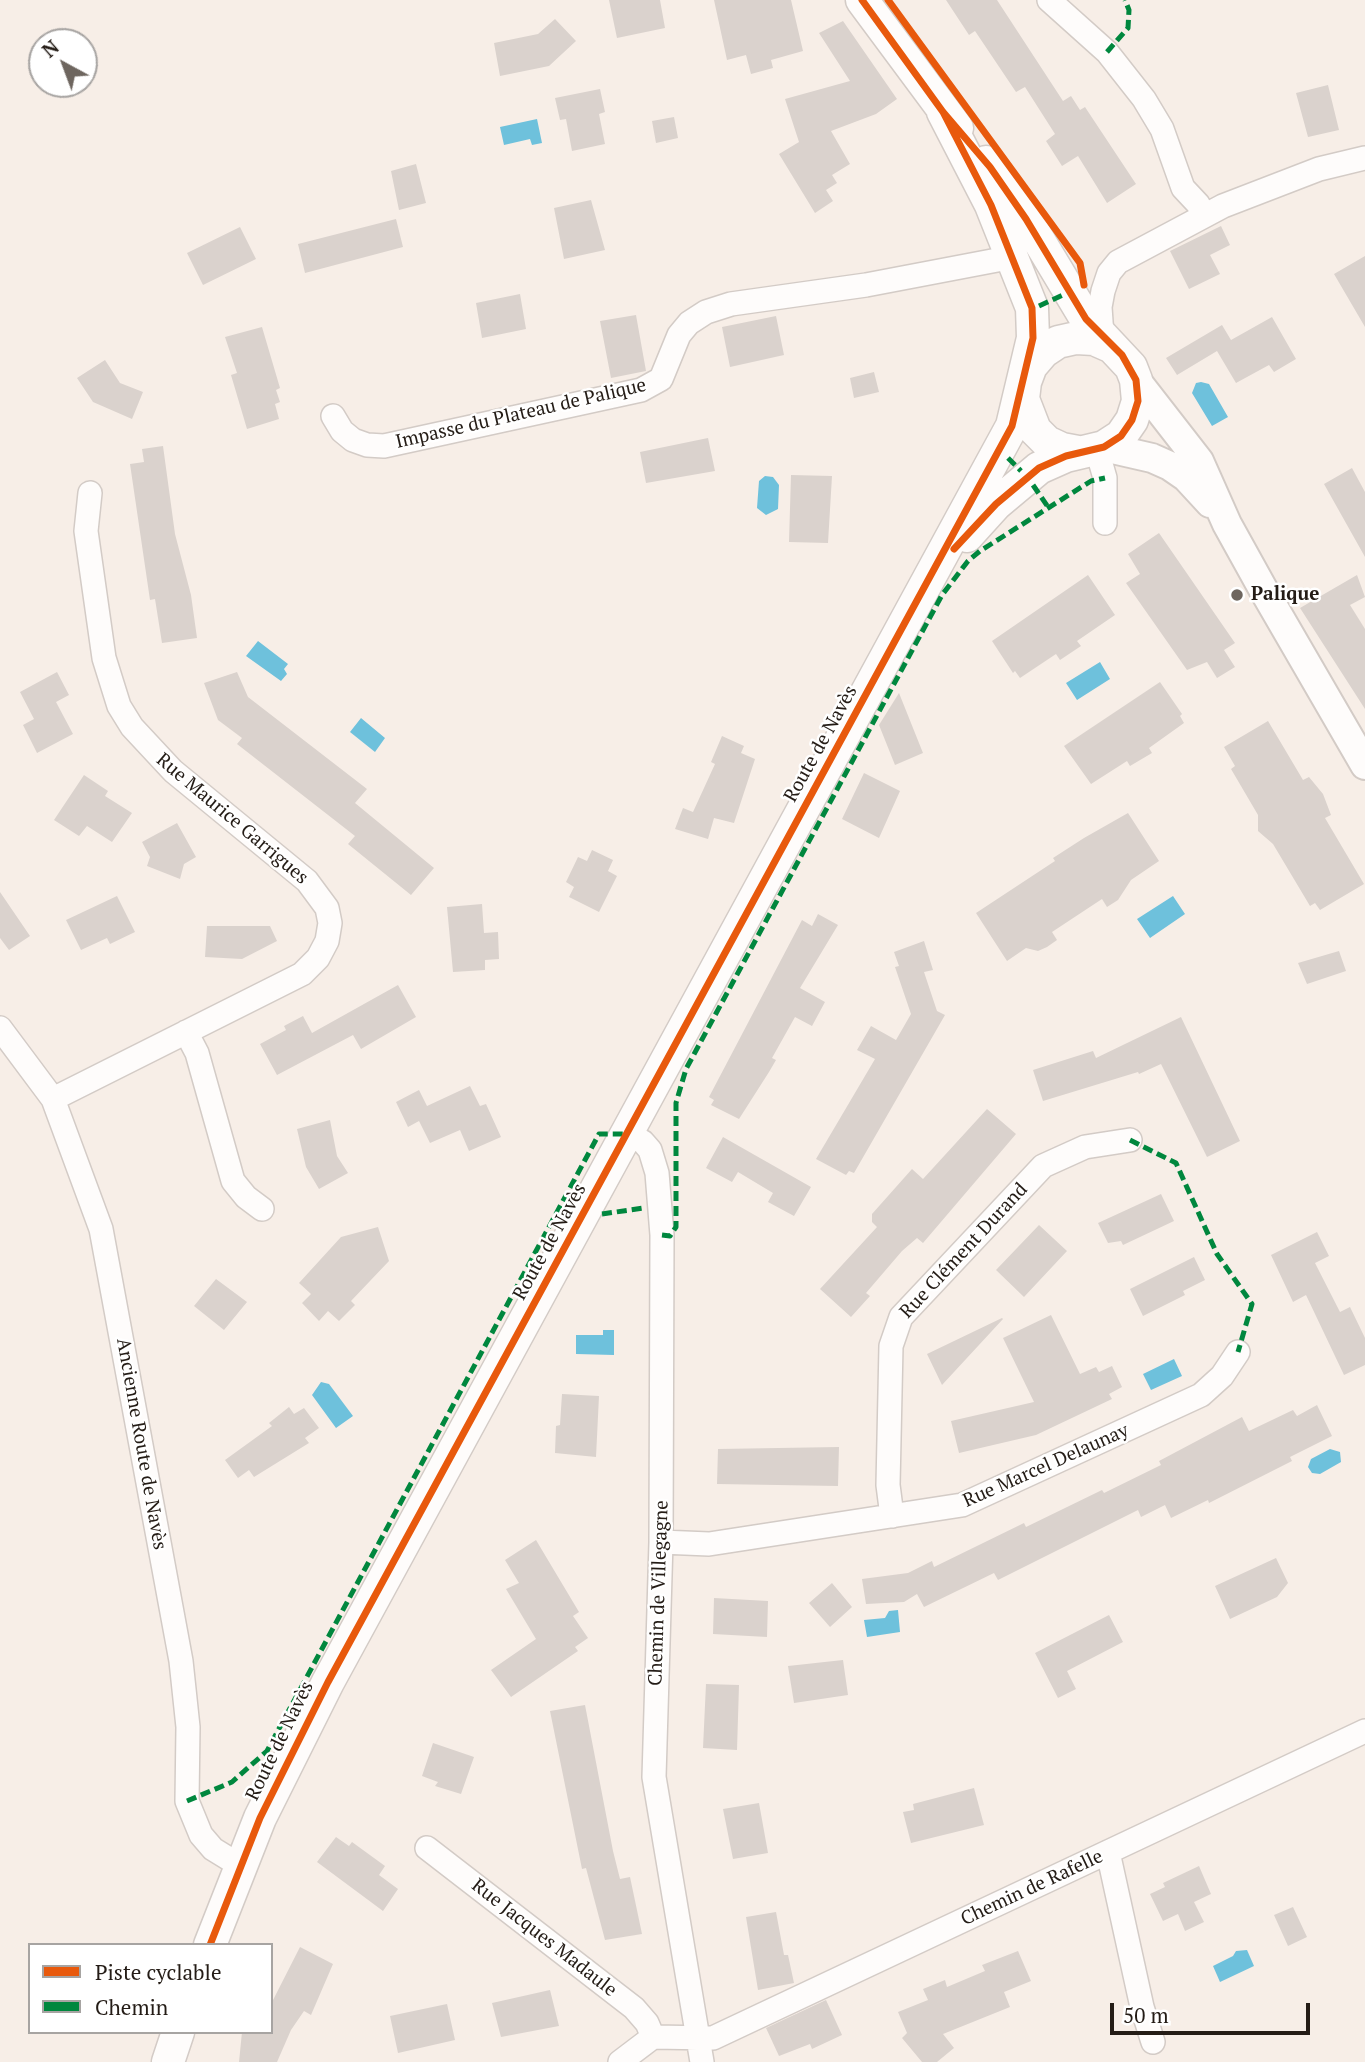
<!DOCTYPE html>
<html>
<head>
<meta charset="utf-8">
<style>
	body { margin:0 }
	#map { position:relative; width:1365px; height:2062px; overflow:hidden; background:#f7eee7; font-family:"PT Serif",serif }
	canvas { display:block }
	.legend { position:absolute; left:28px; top:1943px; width:245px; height:91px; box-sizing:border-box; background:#fff; border:2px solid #a7a4a2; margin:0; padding:9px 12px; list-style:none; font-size:21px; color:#241c16 }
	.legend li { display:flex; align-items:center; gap:14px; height:35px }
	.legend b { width:35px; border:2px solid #a7a4a2 }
	.north { position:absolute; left:28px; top:28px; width:70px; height:70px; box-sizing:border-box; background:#fff; border:2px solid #a7a4a2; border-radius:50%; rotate:319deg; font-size:19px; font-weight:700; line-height:28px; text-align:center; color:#241c16 }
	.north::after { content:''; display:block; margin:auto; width:24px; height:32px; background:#6e665f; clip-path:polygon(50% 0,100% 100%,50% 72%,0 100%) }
	.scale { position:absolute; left:1110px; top:2003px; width:200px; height:32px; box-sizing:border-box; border:4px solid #241c16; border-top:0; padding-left:9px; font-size:21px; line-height:24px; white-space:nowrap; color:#241c16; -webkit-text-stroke:5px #fff; paint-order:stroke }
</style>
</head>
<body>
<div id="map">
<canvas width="1365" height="2062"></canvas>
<ul class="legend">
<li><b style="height:9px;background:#e8590c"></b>Piste cyclable</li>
<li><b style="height:9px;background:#00873e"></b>Chemin</li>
</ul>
<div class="north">N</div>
<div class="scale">50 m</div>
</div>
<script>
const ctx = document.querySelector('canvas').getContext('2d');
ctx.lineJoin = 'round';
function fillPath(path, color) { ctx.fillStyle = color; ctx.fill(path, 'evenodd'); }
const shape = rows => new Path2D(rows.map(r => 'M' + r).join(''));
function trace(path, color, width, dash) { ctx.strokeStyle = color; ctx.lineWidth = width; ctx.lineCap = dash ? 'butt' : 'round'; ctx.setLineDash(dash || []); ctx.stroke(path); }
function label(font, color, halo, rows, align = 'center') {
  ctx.font = font + ' "PT Serif",serif'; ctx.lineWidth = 5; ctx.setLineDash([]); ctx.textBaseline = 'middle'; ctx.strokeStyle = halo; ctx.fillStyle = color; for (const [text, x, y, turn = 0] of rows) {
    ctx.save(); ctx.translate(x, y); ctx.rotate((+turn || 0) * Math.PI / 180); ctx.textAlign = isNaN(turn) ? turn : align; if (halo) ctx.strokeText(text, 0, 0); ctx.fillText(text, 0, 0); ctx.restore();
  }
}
const water = shape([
	[537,119,542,143,532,145,530,139,504,145,500,127],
	[1201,382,1209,384,1228,417,1212,426,1192,393,1196,383],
	[765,476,773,477,779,485,778,509,766,515,757,508,759,481],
	[258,641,288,664,284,669,287,674,281,681,246,656],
	[1100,662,1110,679,1077,700,1066,683],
	[361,718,385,738,375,752,350,732],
	[1173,896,1185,914,1150,938,1137,919],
	[603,1330,614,1330,614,1355,576,1354,576,1335,603,1335],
	[1174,1359,1182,1376,1151,1390,1143,1374],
	[321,1382,329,1384,353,1416,336,1428,312,1395],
	[1330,1449,1340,1452,1341,1462,1320,1474,1312,1473,1308,1467,1311,1459],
	[898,1610,900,1632,867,1637,864,1620,885,1618,889,1611],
	[1247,1950,1254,1966,1220,1982,1213,1966,1233,1956,1236,1951]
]);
const building = shape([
	[609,0,660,0,665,28,617,38],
	[714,0,791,0,803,51,771,60,773,68,751,74,746,55,727,60],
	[946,0,997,0,1063,101,1071,96,1080,110,1085,107,1136,184,1107,203,1078,156,1062,166,1046,141,1055,134,1025,87,1016,92,975,31,969,35],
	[555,19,576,41,549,66,500,76,494,43,538,34],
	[843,21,897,99,876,114,831,131,850,164,832,175,837,183,826,190,833,201,815,213,779,154,799,142,785,99,850,81,819,33],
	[1328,85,1339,130,1308,137,1296,93],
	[600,89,605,112,599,114,605,144,572,151,566,119,560,120,555,98],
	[674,117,678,138,656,143,652,121],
	[416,164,426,203,399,210,391,171],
	[591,200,605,250,564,259,554,208],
	[396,219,403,247,305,273,298,244],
	[1221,226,1230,245,1210,255,1220,274,1189,289,1170,251],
	[240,227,256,259,203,285,187,253],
	[1365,256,1365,327,1334,274],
	[520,294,526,329,482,338,476,303],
	[636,315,646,371,611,378,600,321],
	[776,316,784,355,730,367,722,327],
	[1272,317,1296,359,1274,372,1269,365,1236,383,1217,351,1177,375,1166,358,1222,325,1231,340],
	[262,327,280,388,276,390,280,402,275,404,279,419,247,429,231,375,237,373,225,337],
	[105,360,120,383,143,392,132,419,93,402,77,378],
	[874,372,879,392,854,398,850,378],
	[708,438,715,471,646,483,640,452],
	[163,446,175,534,191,595,197,638,162,643,155,599,150,600,130,464,144,462,142,449],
	[1352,468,1365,492,1365,557,1324,484],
	[791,475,832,476,828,543,789,542],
	[1159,533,1235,643,1224,650,1235,667,1217,678,1207,662,1187,670,1126,583,1140,574,1128,554],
	[1088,575,1115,615,1077,641,1081,646,1060,660,1056,654,1020,678,1015,671,1013,673,992,641],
	[1357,575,1365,597,1350,605,1365,629,1365,709,1300,608],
	[57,672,69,695,56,702,73,734,37,753,23,725,34,719,20,692],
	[237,672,248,697,367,789,355,803,434,868,411,895,348,844,355,836,237,744,242,738,218,720,204,683],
	[1160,682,1182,714,1180,716,1184,723,1149,748,1152,753,1130,766,1127,761,1091,784,1064,746],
	[899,693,923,753,895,765,879,725],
	[1268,721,1303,780,1309,777,1323,794,1331,815,1325,818,1364,884,1320,910,1315,903,1310,906,1273,844,1258,831,1258,815,1231,769,1235,766,1224,747],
	[722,736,744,746,741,753,755,759,734,823,714,818,708,839,675,829,683,808,693,812,715,764,711,762],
	[864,773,900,791,879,838,842,819],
	[84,775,108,791,105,796,132,813,112,842,87,826,79,836,54,820],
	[1128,813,1159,861,1131,880,1118,900,1107,907,1102,899,1052,932,1057,940,1047,947,1038,951,1026,948,1007,961,976,913,1055,861,1053,858,1084,838],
	[177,823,196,857,184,864,180,879,147,866,150,857,142,842],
	[592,850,613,860,608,871,617,876,599,912,569,897,574,887,566,882,578,857,587,861],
	[0,892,30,936,9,950,0,938],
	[117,896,135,932,110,944,107,938,81,950,66,920],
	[482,904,484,933,498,932,499,959,485,960,485,970,453,972,447,907],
	[818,914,838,925,800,988,825,1002,812,1026,795,1017,772,1058,776,1060,769,1072,739,1119,711,1105,714,1100,709,1097,802,920,812,926],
	[207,926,270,926,277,941,242,959,205,957],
	[924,941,933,970,924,972,937,1011,945,1015,854,1173,849,1171,846,1175,816,1159,875,1059,857,1050,871,1026,896,1040,911,1014,895,967,899,966,894,952],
	[1339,951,1346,971,1307,984,1298,963],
	[398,985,416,1017,361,1049,353,1035,277,1075,260,1044,286,1030,284,1026,303,1016,312,1033],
	[1181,1017,1240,1141,1207,1157,1161,1064,1139,1074,1138,1072,1043,1101,1033,1070,1093,1051,1096,1058],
	[470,1086,480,1106,486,1104,501,1137,469,1151,460,1130,430,1143,419,1121,408,1127,396,1102,419,1090,427,1106],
	[987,1109,1016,1134,923,1243,917,1238,902,1251,866,1293,870,1296,851,1317,820,1289,877,1227,872,1222,872,1214,912,1169,923,1179],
	[330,1120,337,1156,348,1173,319,1189,306,1167,297,1129],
	[723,1137,811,1187,794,1216,768,1202,773,1193,738,1172,732,1182,706,1168],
	[1161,1194,1174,1221,1123,1245,1121,1241,1108,1243,1098,1223],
	[1039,1225,1067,1251,1024,1297,996,1270],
	[378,1227,389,1261,351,1301,355,1305,339,1321,328,1311,319,1321,302,1303,311,1294,299,1283,341,1237],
	[1317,1232,1329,1256,1315,1263,1340,1312,1350,1307,1365,1338,1365,1365,1344,1375,1306,1295,1293,1302,1271,1255],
	[1194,1257,1205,1280,1183,1291,1185,1295,1143,1316,1130,1289],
	[216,1279,247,1302,224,1330,194,1306],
	[1051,1315,1080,1374,1096,1367,1099,1372,1112,1366,1122,1387,1109,1394,1112,1399,1036,1435,959,1453,951,1421,1034,1402,1003,1338],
	[1002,1318,1003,1319,942,1385,927,1354],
	[562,1394,599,1396,596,1457,555,1453,556,1426,560,1425],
	[1317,1405,1332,1436,1290,1457,1292,1461,1209,1503,1208,1500,1171,1518,1165,1505,1141,1517,1138,1510,998,1580,994,1573,924,1607,917,1594,904,1602,866,1604,862,1579,908,1573,932,1561,934,1567,1024,1523,1026,1527,1102,1490,1104,1493,1161,1465,1159,1461,1242,1417,1249,1431,1293,1410,1297,1416],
	[289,1407,294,1414,304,1408,319,1428,305,1438,309,1443,254,1477,249,1470,238,1478,225,1460,272,1426,269,1423],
	[839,1447,838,1486,717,1484,718,1449],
	[536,1540,579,1612,573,1616,588,1638,575,1647,578,1651,511,1697,491,1670,536,1639,506,1589,519,1583,505,1560],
	[1276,1558,1288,1583,1277,1597,1230,1619,1215,1586],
	[832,1583,852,1607,830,1627,809,1603],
	[714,1598,768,1601,767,1637,713,1634],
	[1109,1615,1123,1642,1067,1671,1076,1689,1058,1698,1035,1653],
	[843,1660,848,1695,794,1703,788,1666],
	[706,1684,739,1685,737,1750,703,1748],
	[585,1705,613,1851,620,1879,630,1877,642,1934,605,1940,586,1868,582,1869,550,1711],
	[433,1743,474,1757,461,1794,435,1786,438,1782,422,1776],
	[974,1788,984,1825,911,1843,903,1812,914,1810,913,1804],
	[759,1803,768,1853,733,1859,723,1809],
	[336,1837,349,1846,352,1842,385,1866,379,1875,398,1889,383,1911,317,1862],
	[1199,1866,1211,1894,1194,1902,1204,1922,1185,1931,1178,1914,1163,1921,1150,1894,1165,1887,1163,1883],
	[1293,1907,1307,1937,1288,1946,1274,1915],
	[776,1912,784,1955,788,1955,794,1983,758,1990,746,1917],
	[300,1947,333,1964,311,2015,304,2011,291,2030,277,2062,239,2062,242,2032,271,2032,271,2004],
	[1018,1951,1031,1981,1004,1992,1010,2007,943,2034,954,2048,937,2062,922,2062,902,2038,907,2033,898,2012,928,2000,923,1989,945,1980,947,1987,985,1971,982,1965],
	[550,1990,559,2026,501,2037,492,2003],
	[826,2000,842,2035,812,2049,810,2044,779,2056,766,2028],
	[447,2004,455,2040,398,2053,390,2016]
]);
const minor = shape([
	[1049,0,1107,52,1144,99,1162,129,1183,188,1198,204,1204,216],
	[1102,336,1100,307,1103,291,1109,273,1118,262,1223,206,1319,169,1365,158],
	[333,416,342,431,353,440,367,445,384,446,641,390,661,379,679,335,689,323,706,312,731,304,866,285,1013,257],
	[1097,450,1105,478,1105,523],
	[0,1028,53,1099,101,1229,181,1661,188,1727,187,1801,201,1835,213,1849,239,1865],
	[186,1032,197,1053,233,1181,246,1197,262,1209],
	[53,1099,302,974,318,958,327,941,330,923,327,908,307,881,173,771,132,727,119,706,104,658,86,531,90,493],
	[627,1134,643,1142,650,1150,657,1173,662,1235,661,1542,654,1777,702,2062],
	[892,1516,888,1485,891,1346,901,1317,1043,1166,1085,1147,1130,1140],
	[661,1542,709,1544,962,1505,1201,1395,1222,1376,1238,1352],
	[427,1848,634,2008,647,2023,653,2037,620,2062],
	[1108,1852,1142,2007,1153,2042],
	[653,2037,713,2038,1365,1731]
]);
const tertiary = shape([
	[1136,380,1199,461,1227,524,1263,589,1365,765],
	[1104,447,1152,458,1170,466,1186,477,1210,503]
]);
const secondary = shape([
	[862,0,957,128],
	[1078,452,1062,449,1047,442,1035,430,1023,399,1025,382,1031,366,1043,352,1058,342,1076,338,1094,339,1110,346],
	[967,536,996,504,1039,468,1066,456,1104,447,1121,436,1132,420,1138,401,1136,380,1131,367,1086,319,1026,219,986,162],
	[210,1945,260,1818,328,1682,1012,426,1033,338,1032,308,991,205,943,112],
	[168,2062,178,2032]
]);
const quiet = shape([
	[1107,52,1128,28,1129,10,1125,0],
	[1039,306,1063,295],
	[1008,458,1021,471],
	[1033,485,1048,507],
	[1130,1140,1176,1163,1217,1254,1252,1304,1238,1352],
	[602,1214,644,1208],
	[662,1235,670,1236,676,1227,676,1103,686,1069,942,595,968,561,980,551,1091,481,1105,478],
	[187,1801,232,1782,267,1751,599,1134,627,1134]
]);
const cycleway = shape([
	[862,0,943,112,990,167,1026,219,1086,319,1122,355,1136,380,1138,401,1132,420,1121,436,1104,447,1066,456,1039,468,996,504,954,549],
	[888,0,1080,263,1084,285],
	[210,1945,260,1818,328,1682,1012,426,1033,338,1032,308,991,205,943,112]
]);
const markers = [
	[1237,595,7,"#6e665f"]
];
const streetNames = [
	["Impasse du Plateau de Palique",521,414,-13],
	["Route de Navès",821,744,-61],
	["Rue Maurice Garrigues",232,819,40],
	["Route de Navès",550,1242,-61],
	["Rue Clément Durand",964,1251,-47],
	["Ancienne Route de Navès",141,1444,80],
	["Rue Marcel Delaunay",1046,1466,-24],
	["Chemin de Villegagne",659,1593,-88],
	["Route de Navès",280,1741,-64],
	["Chemin de Rafelle",1032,1888,-25],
	["Rue Jacques Madaule",544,1938,38]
];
const poiNames = [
	["Palique",1251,595]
];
fillPath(water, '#6ec1dc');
fillPath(building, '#dad2cd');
trace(minor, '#d3cbc6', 26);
trace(tertiary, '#d3cbc6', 32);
trace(secondary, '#d3cbc6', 35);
trace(minor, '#fefcfb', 23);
trace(tertiary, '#fefcfb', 28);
trace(secondary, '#fefcfb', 32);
trace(quiet, '#00873e', 5, [10, 5]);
trace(cycleway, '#e8590c', 7);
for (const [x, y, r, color] of markers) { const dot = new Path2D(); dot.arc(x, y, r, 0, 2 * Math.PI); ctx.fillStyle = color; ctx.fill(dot); trace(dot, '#fff', 2.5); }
label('19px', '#241c16', '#fff', streetNames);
label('bold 19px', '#241c16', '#fff', poiNames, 'left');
</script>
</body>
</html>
